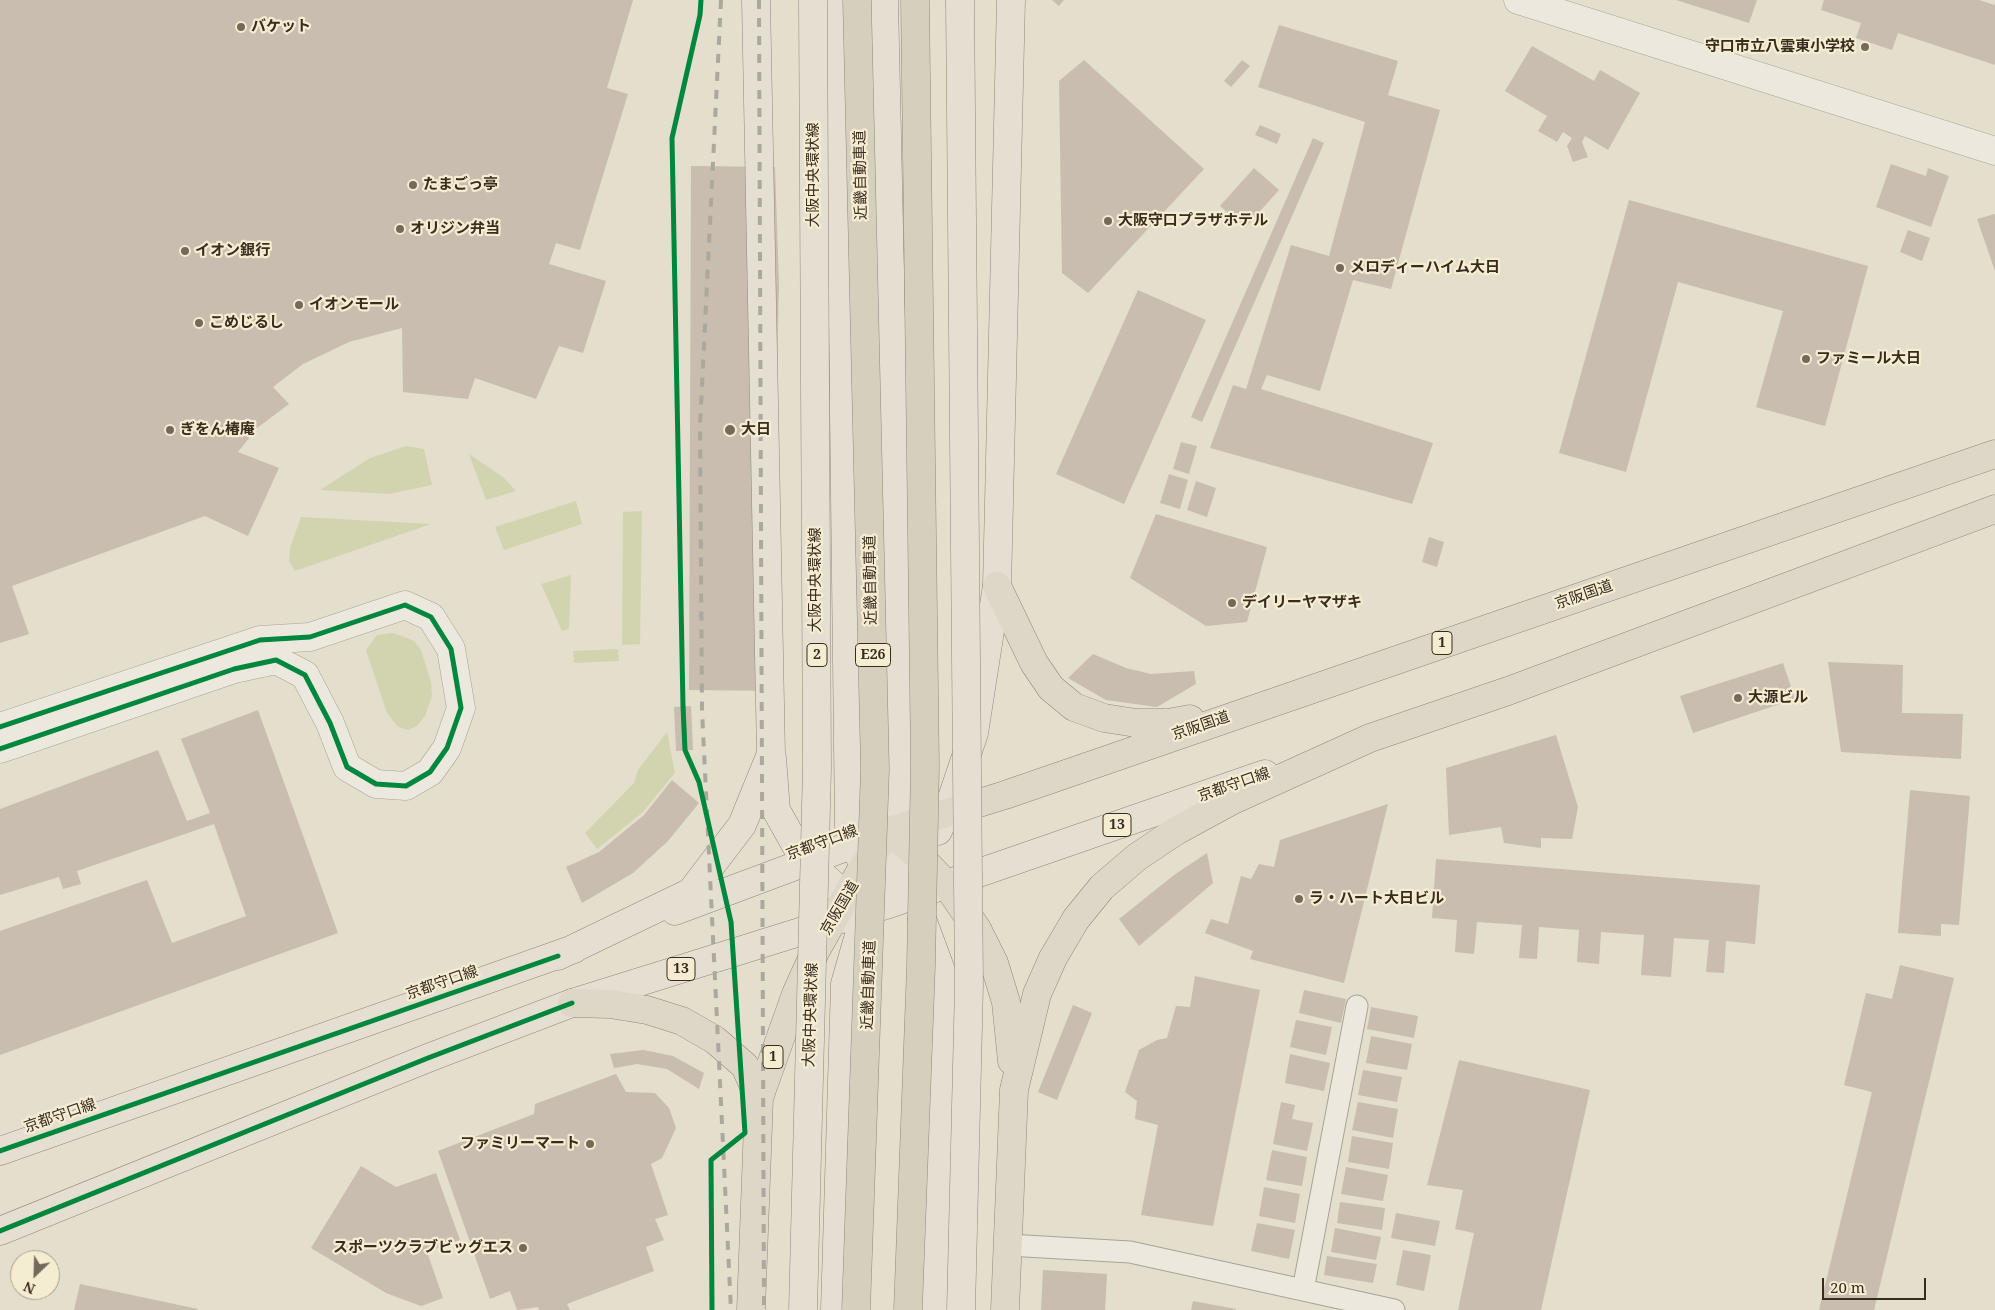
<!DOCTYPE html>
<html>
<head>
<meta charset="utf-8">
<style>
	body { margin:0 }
	#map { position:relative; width:1995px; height:1310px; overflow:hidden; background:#e4decd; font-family:"Noto Serif",serif }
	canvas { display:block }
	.north { position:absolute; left:10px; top:1250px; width:50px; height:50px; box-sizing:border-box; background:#f5edd2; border:1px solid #a9a08a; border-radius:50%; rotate:204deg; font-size:14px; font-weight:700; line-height:20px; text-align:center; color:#382c1e }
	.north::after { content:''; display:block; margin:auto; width:18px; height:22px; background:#746a5b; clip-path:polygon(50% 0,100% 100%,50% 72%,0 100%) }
	.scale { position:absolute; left:1822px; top:1278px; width:104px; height:22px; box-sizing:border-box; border:2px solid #382c1e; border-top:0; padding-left:6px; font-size:15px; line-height:18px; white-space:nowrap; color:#382c1e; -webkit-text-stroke:4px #f5edd2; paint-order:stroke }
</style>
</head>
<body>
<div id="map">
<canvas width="1995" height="1310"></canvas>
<div class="north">N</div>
<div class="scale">20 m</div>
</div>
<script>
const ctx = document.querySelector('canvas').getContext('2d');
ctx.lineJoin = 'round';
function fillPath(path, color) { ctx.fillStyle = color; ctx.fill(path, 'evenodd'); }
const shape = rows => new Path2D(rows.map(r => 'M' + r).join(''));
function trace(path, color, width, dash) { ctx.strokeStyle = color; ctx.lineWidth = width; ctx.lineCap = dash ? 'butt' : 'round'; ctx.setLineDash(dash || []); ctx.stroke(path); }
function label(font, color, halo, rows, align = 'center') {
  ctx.font = font + ' "Noto Serif","Noto Sans JP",serif'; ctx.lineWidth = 4.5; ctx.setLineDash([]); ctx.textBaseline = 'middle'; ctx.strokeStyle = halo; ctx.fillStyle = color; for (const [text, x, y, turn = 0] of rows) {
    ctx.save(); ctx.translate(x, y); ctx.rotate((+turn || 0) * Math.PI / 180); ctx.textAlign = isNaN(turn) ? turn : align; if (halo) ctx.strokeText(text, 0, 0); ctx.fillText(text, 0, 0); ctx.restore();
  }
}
const green = shape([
	[406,446,424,449,432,485,389,494,320,490,370,458],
	[469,454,503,477,516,491,486,500],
	[576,501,582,524,504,550,495,527],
	[642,511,640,644,622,645,623,512],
	[301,517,431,524,295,571,289,561,290,548],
	[571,575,569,629,562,631,541,584],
	[394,633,414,641,421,650,431,682,432,696,425,716,417,726,408,730,398,727,387,713,366,650,377,635],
	[618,649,619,661,574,663,573,651],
	[667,732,675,773,642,813,597,849,585,833,634,783,638,770]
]);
const building = shape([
	[0,0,633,0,607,88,628,94,580,250,556,243,549,264,606,281,583,353,559,346,536,399,475,378,468,399,403,392,402,328,349,342,303,364,273,387,289,404,257,428,238,452,279,468,248,536,205,516,12,586,29,634,0,643],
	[1052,0,1064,0,1059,6],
	[1676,0,1757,0,1749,23],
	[1824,0,1979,0,1995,5,1995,65,1898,33,1892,50,1856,38,1861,23,1821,10],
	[1279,25,1398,61,1388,95,1440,110,1391,289,1353,280,1320,391,1267,375,1261,389,1433,443,1412,504,1210,448,1233,385,1246,389,1291,245,1329,256,1365,122,1258,87],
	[1532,46,1594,81,1600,70,1640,93,1608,150,1585,136,1582,142,1588,157,1573,162,1567,146,1572,138,1563,132,1557,142,1538,131,1547,116,1505,91],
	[1084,60,1204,169,1088,293,1062,273,1059,81],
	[1242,60,1250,66,1231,87,1224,81],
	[1260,125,1281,134,1277,144,1255,135],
	[1313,138,1324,143,1202,422,1191,417],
	[1891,164,1926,176,1928,168,1949,176,1931,227,1876,207],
	[691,166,775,167,779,284,776,420,777,691,689,690],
	[1254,168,1279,190,1245,228,1220,206],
	[1629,200,1868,266,1825,426,1756,407,1783,311,1678,282,1626,472,1559,453],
	[1995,214,1995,271,1977,219],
	[1908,230,1930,238,1922,261,1900,252],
	[1138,290,1206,320,1124,504,1056,474],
	[1181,442,1197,446,1189,474,1173,469],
	[1169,474,1188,480,1180,509,1160,503],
	[1196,481,1216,488,1207,517,1187,510],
	[1156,514,1267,547,1247,622,1206,626,1130,578],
	[1429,537,1444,542,1437,567,1422,562],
	[1093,654,1126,668,1151,674,1194,671,1196,684,1157,707,1106,700,1068,678],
	[1828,662,1903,665,1902,713,1963,714,1961,759,1841,752],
	[1783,663,1795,699,1693,733,1680,696],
	[691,706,693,750,676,751,674,707],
	[258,710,338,933,0,1055,0,931,147,880,172,943,246,916,214,824,77,871,81,884,63,889,59,877,0,895,0,809,158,750,187,821,210,813,181,739],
	[1556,735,1578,807,1572,839,1541,838,1541,848,1504,843,1501,827,1449,835,1446,768],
	[672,780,699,803,668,841,633,873,582,903,566,867,599,852,644,815],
	[1910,790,1970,796,1959,925,1941,924,1941,936,1898,933],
	[1388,804,1344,983,1250,959,1253,951,1205,933,1211,919,1228,924,1241,876,1251,879,1259,864,1274,867,1280,840],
	[1207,853,1213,883,1139,946,1119,919,1174,875],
	[1436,859,1760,885,1755,944,1726,941,1724,973,1706,972,1709,940,1674,938,1671,977,1641,975,1644,935,1601,932,1599,964,1577,962,1579,930,1539,927,1537,959,1519,958,1522,925,1477,922,1474,954,1455,952,1457,920,1432,918],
	[1900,965,1954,978,1874,1310,1819,1310,1872,1092,1844,1085,1866,993,1892,999],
	[1195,976,1260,990,1213,1226,1141,1215,1158,1125,1135,1119,1137,1101,1125,1092,1139,1050,1157,1040,1167,1038,1176,1006,1190,1007],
	[1304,990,1346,999,1341,1023,1299,1013],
	[1073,1005,1092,1013,1057,1100,1038,1092],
	[1371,1007,1418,1016,1414,1038,1367,1029],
	[1296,1020,1332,1027,1326,1055,1290,1047],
	[1371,1036,1412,1044,1407,1070,1366,1063],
	[644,1050,673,1056,704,1073,699,1089,667,1069,637,1064,614,1068,610,1054],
	[1290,1054,1330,1063,1324,1091,1285,1083],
	[1459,1060,1590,1090,1541,1310,1458,1310,1474,1233,1455,1229,1463,1190,1427,1185],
	[1363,1070,1402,1077,1397,1102,1358,1095],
	[616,1074,626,1092,655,1093,669,1108,676,1128,662,1158,651,1164,668,1215,655,1219,664,1240,646,1247,654,1271,567,1304,570,1310,539,1310,538,1307,517,1310,510,1291,490,1299,438,1151,534,1114,535,1104],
	[1281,1102,1295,1105,1292,1119,1313,1123,1307,1151,1273,1144],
	[1358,1102,1398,1109,1393,1138,1352,1130],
	[1352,1136,1393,1143,1389,1169,1348,1162],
	[1272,1150,1307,1157,1302,1186,1266,1180],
	[361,1166,396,1187,436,1173,460,1240,427,1252,443,1298,421,1306,386,1293,311,1248],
	[1346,1167,1388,1175,1383,1201,1341,1194],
	[1264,1187,1300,1194,1295,1223,1259,1216],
	[1340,1202,1385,1208,1382,1230,1337,1223],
	[1396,1213,1440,1221,1435,1246,1391,1238],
	[1257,1223,1295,1230,1289,1259,1251,1251],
	[1335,1228,1381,1237,1376,1260,1331,1252],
	[1403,1250,1431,1255,1424,1291,1396,1285],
	[1327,1256,1377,1264,1373,1283,1324,1275],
	[1043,1270,1107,1274,1105,1310,1041,1310],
	[80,1284,198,1309,198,1310,74,1310],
	[1193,1301,1236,1309,1236,1310,1191,1310]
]);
const service = shape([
	[1008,1245,1130,1252,1394,1310],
	[1303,1290,1357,1006]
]);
const minor = shape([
	[1518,0,1995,151]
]);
const tertiary = shape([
	[0,727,260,640,310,637,405,605,431,617,451,649,461,708,447,748,430,772,406,786,376,784,347,767,330,723,305,675,276,660,234,669,0,749]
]);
const primary = shape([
	[839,0,849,826,861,860],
	[884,0,902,815,897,872,886,905],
	[772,758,776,810,803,858,846,896,868,901],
	[938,831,949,807,974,733,997,586,1011,0],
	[675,911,889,831],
	[922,919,946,984,933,1310],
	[558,956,691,892,742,825,771,754,756,0],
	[0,1151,574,949],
	[0,1231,428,1058,572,1003,886,905,1265,774],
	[835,1310,845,984,865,914]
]);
const trunk = shape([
	[997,586,1034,663,1051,688,1074,707,1104,718,1136,723,1168,723,1190,719],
	[889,831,924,861,946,884,977,929,994,963,1006,1002,1012,1061],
	[572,1003,610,1004,647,1010,682,1021,715,1040,745,1066,759,1098],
	[751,1310,759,1098,796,994,815,952,860,872,889,831,1005,795,1995,454],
	[1005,1310,1014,1090,1037,994,1053,958,1076,919,1102,887,1137,857,1176,831,1233,800,1370,738,1508,691,1995,509]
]);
const rail = shape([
	[721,0,700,426,702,710,731,1310],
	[759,0,764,1310]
]);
const primaryBridge = shape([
	[960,0,969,985,961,1310],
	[803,1310,817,768,813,0]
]);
const motorwayBridge = shape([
	[856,1310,875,769,857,0],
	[908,1310,921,966,925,765,915,0]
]);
const cycleway = shape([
	[701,0,700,15,672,138,683,706,685,750,699,782,731,922,745,1133,711,1160,712,1310],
	[0,727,260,640,310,637,405,605,431,617,451,649,461,708,447,748,430,772,406,786,376,784,347,767,330,723,305,675,276,660,234,669,0,749],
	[0,1151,558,956],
	[0,1231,428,1058,572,1003]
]);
const markers = [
	[241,27,5,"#746a5b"],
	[1865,47,5,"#746a5b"],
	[413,185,5,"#746a5b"],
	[1108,221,5,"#746a5b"],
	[400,229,5,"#746a5b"],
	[185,251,5,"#746a5b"],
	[1340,268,5,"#746a5b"],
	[299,305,5,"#746a5b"],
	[199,323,5,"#746a5b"],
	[1806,359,5,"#746a5b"],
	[170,430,5,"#746a5b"],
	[730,430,6,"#746a5b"],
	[1232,603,5,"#746a5b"],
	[1738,698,5,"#746a5b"],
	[1299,899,5,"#746a5b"],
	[590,1144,5,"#746a5b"],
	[523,1248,5,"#746a5b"]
];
const shields = [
	[1442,643,20],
	[817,655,20],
	[873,655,35],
	[1117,825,28],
	[681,969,28],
	[773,1057,20]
];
const shieldNames = [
	["1",1442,643],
	["2",817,655],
	["E26",873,655],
	["13",1117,825],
	["13",681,969],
	["1",773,1057]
];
const poiNames = [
	["バケット",251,27],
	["守口市立八雲東小学校",1855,47,"right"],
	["たまごっ亭",423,185],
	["大阪守口プラザホテル",1118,221],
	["オリジン弁当",410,229],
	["イオン銀行",195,251],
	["メロディーハイム大日",1350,268],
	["イオンモール",309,305],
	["こめじるし",209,323],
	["ファミール大日",1816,359],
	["ぎをん椿庵",180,430],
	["大日",741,430],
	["デイリーヤマザキ",1242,603],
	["大源ビル",1748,698],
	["ラ・ハート大日ビル",1309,899],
	["ファミリーマート",580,1144,"right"],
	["スポーツクラブビッグエス",513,1248,"right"]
];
const streetNames = [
	["大阪中央環状線",814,175,-90],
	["近畿自動車道",861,175,-91],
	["大阪中央環状線",816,580,-90],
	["近畿自動車道",871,580,-91],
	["京阪国道",1584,595,-19],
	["京阪国道",1201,726,-19],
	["京都守口線",1234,785,-19],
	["京都守口線",822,843,-20],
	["京阪国道",840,908,-60],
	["京都守口線",442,983,-19],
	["近畿自動車道",869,985,-88],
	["大阪中央環状線",811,1015,-88],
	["京都守口線",60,1116,-19]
];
fillPath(green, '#d2d4af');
fillPath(building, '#c8bdae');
trace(service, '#a9a396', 23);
trace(minor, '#a9a396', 29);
trace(tertiary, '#a9a396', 29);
trace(primary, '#8e887d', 29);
trace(trunk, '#8e887d', 29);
trace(service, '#ece8de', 21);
trace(minor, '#ece8de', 28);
trace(tertiary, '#ece8de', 28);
trace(primary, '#e4dfd0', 28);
trace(trunk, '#ded7c7', 28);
trace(rail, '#aca89e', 4, [9, 9]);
trace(primaryBridge, '#8e887d', 29, []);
trace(motorwayBridge, '#8e887d', 29, []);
trace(primaryBridge, '#e4dfd0', 28);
trace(motorwayBridge, '#d7cfbe', 28);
trace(cycleway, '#00873e', 5);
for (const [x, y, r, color] of markers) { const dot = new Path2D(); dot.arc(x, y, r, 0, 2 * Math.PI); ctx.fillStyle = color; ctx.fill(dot); trace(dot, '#f5edd2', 2); }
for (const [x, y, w] of shields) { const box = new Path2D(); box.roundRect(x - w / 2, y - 11.5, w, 23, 4); ctx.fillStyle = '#f5edd2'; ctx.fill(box); trace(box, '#382c1e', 1); }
label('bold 14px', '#382c1e', null, shieldNames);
label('bold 15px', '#382c1e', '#f5edd2', poiNames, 'left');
label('15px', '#382c1e', '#f5edd2', streetNames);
</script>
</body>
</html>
